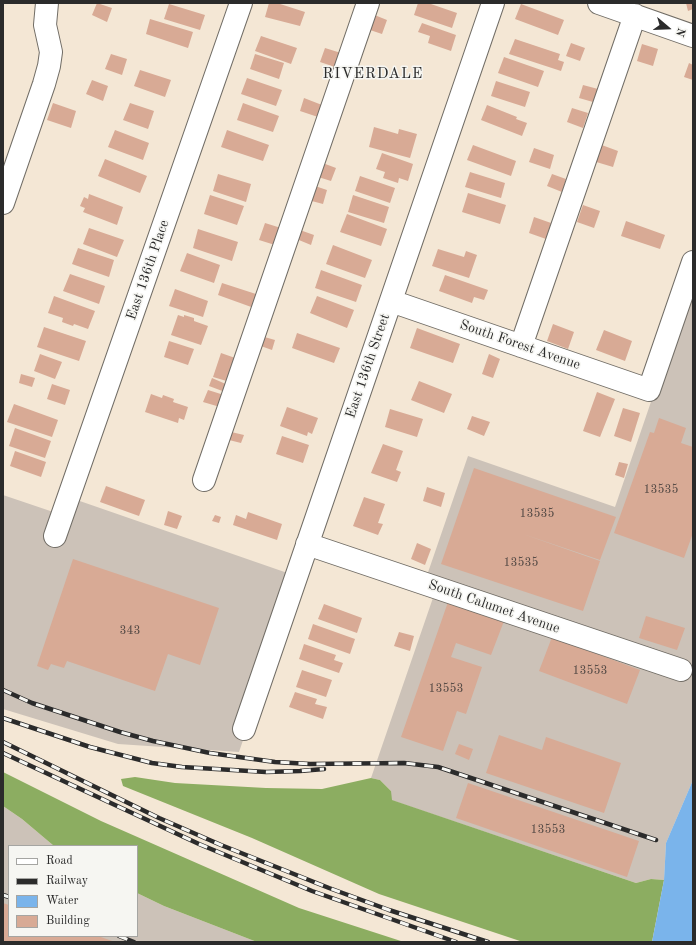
<!DOCTYPE html>
<html>
<head>
<meta charset="utf-8">
<style>
	body { margin:0 }
	#map { position:relative; width:696px; height:945px; overflow:hidden; background:#f4e7d5; font-family:"Old Standard TT",serif }
	canvas { display:block }
	.frame { position:absolute; inset:0; border:4px solid #2b2b2b; pointer-events:none }
	.legend { position:absolute; left:8px; top:845px; width:130px; height:92px; box-sizing:border-box; background:#f6f6f2; border:1px solid #a5a5a2; margin:0; padding:5px 7px; list-style:none; font-size:12px; color:#2b2b2b }
	.legend li { display:flex; align-items:center; gap:8px; height:20px }
	.legend b { width:20px; border:1px solid #a5a5a2 }
	.north { position:absolute; left:648px; top:8px; width:40px; height:40px; -webkit-text-stroke:3px #f6f6f2; paint-order:stroke; rotate:109deg; font-size:11px; font-weight:700; line-height:16px; text-align:center; color:#2b2b2b }
	.north::after { content:''; display:block; margin:auto; width:14px; height:18px; background:#2b2b2b; clip-path:polygon(50% 0,100% 100%,50% 72%,0 100%) }
</style>
</head>
<body>
<div id="map">
<canvas width="696" height="945"></canvas>
<div class="frame"></div>
<ul class="legend">
<li><b style="height:5px;background:#fff"></b>Road</li>
<li><b style="height:5px;background:#2b2b2b"></b>Railway</li>
<li><b style="height:11px;background:#7ab4eb"></b>Water</li>
<li><b style="height:11px;background:#d8aa95"></b>Building</li>
</ul>
<div class="north">N</div>
</div>
<script>
const ctx = document.querySelector('canvas').getContext('2d');
ctx.lineJoin = 'round';
function fillPath(path, color) { ctx.fillStyle = color; ctx.fill(path, 'evenodd'); }
const shape = rows => new Path2D(rows.map(r => 'M' + r).join(''));
function trace(path, color, width, dash) { ctx.strokeStyle = color; ctx.lineWidth = width; ctx.lineCap = dash ? 'butt' : 'round'; ctx.setLineDash(dash || []); ctx.stroke(path); }
function label(font, color, halo, rows, align = 'center') {
  ctx.font = font + ' "Old Standard TT",serif'; ctx.lineWidth = 3; ctx.setLineDash([]); ctx.textBaseline = 'middle'; ctx.strokeStyle = halo; ctx.fillStyle = color; for (const [text, x, y, turn = 0] of rows) {
    ctx.save(); ctx.translate(x, y); ctx.rotate((+turn || 0) * Math.PI / 180); ctx.textAlign = isNaN(turn) ? turn : align; if (halo) ctx.strokeText(text, 0, 0); ctx.fillText(text, 0, 0); ctx.restore();
  }
}
const industrial = shape([
	[693,279,693,780,666,843,664,880,651,879,636,883,391,800,391,791,380,780,371,778,435,592,423,587,468,456,615,507],
	[3,495,68,517,74,499,299,577,239,752,118,744,3,709],
	[3,806,22,819,54,846,9,846,9,936,137,936,137,893,164,906,257,942,3,942]
]);
const forest = shape([
	[3,772,101,821,299,908,404,942,257,942,164,906,137,893,137,846,54,846,22,819,3,806],
	[135,777,175,783,266,788,322,789,371,778,380,780,391,791,392,800,636,883,651,879,664,880,652,942,523,942,379,894,252,838,123,786,121,779]
]);
const water = shape([
	[693,780,693,942,652,942,664,880,666,843]
]);
const building = shape([
	[97,3,112,8,107,22,92,15],
	[269,3,277,3,305,12,300,26,265,17],
	[418,3,428,3,457,13,452,28,414,15],
	[686,3,693,3,693,9,688,11],
	[169,4,205,15,200,30,164,19],
	[521,4,564,20,558,35,515,19],
	[372,14,387,20,382,34,367,29],
	[150,19,193,32,188,48,146,34],
	[422,23,456,35,451,51,428,43,430,36,418,32],
	[261,36,297,48,291,64,255,51],
	[515,39,560,54,558,60,564,62,561,71,509,54],
	[571,43,585,48,580,61,566,56],
	[642,44,658,49,653,66,637,61],
	[325,48,341,53,335,67,320,62],
	[111,54,127,59,122,75,105,69],
	[255,54,284,63,279,79,250,69],
	[504,57,544,71,538,87,498,73],
	[689,63,693,65,693,80,684,77],
	[140,70,171,80,165,97,134,86],
	[247,78,282,90,276,106,241,94],
	[92,80,108,86,103,101,86,94],
	[496,81,530,92,525,107,491,96],
	[583,85,598,89,593,102,579,98],
	[304,98,322,105,318,117,300,111],
	[53,103,76,111,71,128,47,120],
	[130,103,154,111,148,129,123,120],
	[243,103,279,116,273,132,237,120],
	[487,105,517,117,516,119,527,123,522,136,481,120],
	[572,108,588,113,583,128,567,122],
	[374,127,398,134,399,129,417,134,410,158,369,147],
	[115,130,149,143,143,160,108,147],
	[227,130,269,145,263,161,221,147],
	[599,144,618,151,613,167,593,161],
	[473,145,516,161,511,176,467,160],
	[534,148,554,155,550,169,529,162],
	[382,153,413,164,408,181,399,178,398,183,383,178,385,172,376,169],
	[105,159,147,176,140,193,98,176],
	[320,162,336,168,331,181,315,176],
	[470,172,505,183,501,198,465,187],
	[218,174,251,184,246,202,213,191],
	[552,174,566,179,562,192,547,186],
	[360,176,395,188,390,203,355,191],
	[312,185,327,190,323,204,308,200],
	[468,193,506,205,500,224,462,212],
	[89,194,123,207,117,225,83,212,85,208,80,206,84,197,88,199],
	[210,195,244,206,237,225,204,214],
	[353,195,389,207,384,223,348,212],
	[583,205,600,211,594,228,577,222],
	[347,214,387,229,381,246,340,232],
	[534,217,551,223,546,239,529,233],
	[626,221,665,235,660,249,621,236],
	[265,223,281,228,275,245,259,240],
	[89,228,124,240,117,257,83,244],
	[198,229,238,242,232,261,193,248],
	[297,229,314,235,311,245,294,238],
	[333,245,372,260,365,278,326,264],
	[78,248,114,260,109,277,72,264],
	[438,249,464,257,466,251,477,255,469,278,432,266],
	[187,253,220,265,214,283,180,271],
	[321,270,362,285,356,302,315,288],
	[70,274,105,286,99,304,63,291],
	[445,275,488,290,484,300,474,297,472,303,439,291],
	[222,283,259,295,254,308,218,295],
	[175,289,208,301,203,317,169,306],
	[54,296,95,311,88,329,74,324,73,326,62,322,63,318,48,313],
	[317,296,354,310,347,328,310,313],
	[178,315,184,317,184,315,194,318,194,321,208,326,201,345,171,335],
	[553,324,574,332,568,349,547,341],
	[44,327,86,341,79,361,37,347],
	[417,328,460,344,453,363,410,348],
	[604,330,632,341,625,361,596,350],
	[297,333,340,348,334,363,292,348],
	[261,336,275,340,272,350,258,345],
	[169,341,194,349,188,365,164,357],
	[221,353,238,359,230,382,213,377],
	[40,354,62,362,55,379,34,371],
	[489,354,500,359,493,378,482,374],
	[21,374,35,378,32,387,19,383],
	[212,378,228,385,225,392,209,386],
	[419,381,452,394,444,413,411,400],
	[52,384,70,390,65,405,47,399],
	[208,390,224,395,220,407,203,402],
	[597,392,615,399,600,437,583,431],
	[151,394,162,398,163,395,174,399,173,402,188,407,184,420,179,418,178,423,145,412],
	[14,404,58,420,52,437,7,422],
	[287,407,318,418,312,434,308,432,307,436,280,426],
	[623,408,640,413,631,442,614,436],
	[390,409,423,419,417,437,385,427],
	[472,416,490,422,484,436,467,429],
	[659,418,686,428,681,443,693,447,693,533,684,558,614,533,650,432,654,433],
	[15,428,51,441,45,458,9,446],
	[227,431,244,435,241,443,225,439],
	[282,436,309,445,303,463,276,454],
	[383,444,403,451,396,470,401,472,397,482,371,473],
	[15,451,46,462,41,477,10,466],
	[619,462,628,464,624,478,615,475],
	[474,468,616,517,600,560,523,534,600,561,583,611,441,564],
	[106,486,145,500,139,516,100,502],
	[427,487,445,493,441,507,423,501],
	[364,497,385,504,378,523,383,524,378,535,353,526],
	[168,511,182,516,177,529,164,525],
	[248,512,282,524,277,540,233,525,236,515,246,519],
	[215,515,221,517,219,523,212,521],
	[417,543,431,549,425,565,411,559],
	[73,559,219,608,200,665,168,654,155,691,67,661,64,668,51,664,48,670,37,666],
	[448,602,504,621,491,655,456,643,451,657,482,667,466,714,457,711,443,751,401,737],
	[324,604,362,618,357,633,318,619],
	[646,616,685,628,677,650,639,638],
	[313,624,355,639,350,654,308,639],
	[399,632,414,636,410,651,394,646],
	[552,637,640,670,627,704,539,671],
	[304,644,336,655,334,660,343,663,339,673,299,659],
	[302,670,332,680,326,697,296,687],
	[295,692,317,699,315,704,327,707,323,719,289,707],
	[499,735,542,750,546,737,621,763,604,813,486,773],
	[459,744,473,749,469,760,455,754],
	[468,783,639,841,627,877,456,818],
	[3,903,9,905,9,936,98,936,115,942,3,942]
]);
const minor = shape([
	[599,3,693,36],
	[3,203,44,84,49,66,51,52,45,25,47,3],
	[391,301,649,390,693,262],
	[521,346,635,15],
	[204,480,368,3],
	[55,536,241,3],
	[307,544,681,670],
	[244,729,493,3]
]);
const rail = shape([
	[3,690,32,703,120,732,153,741,210,753,275,762,310,764,404,763,438,767,656,840],
	[3,718,90,747,152,763,182,767,266,772,300,771,324,769],
	[3,742,159,818,221,845,329,888,389,910,488,942],
	[3,753,199,844,312,891,456,942],
	[3,895,9,897],
	[119,936,134,942]
]);
const numberNames = [
	["13535",661,490],
	["13535",537,514],
	["13535",521,563],
	["343",130,631],
	["13553",590,671],
	["13553",446,689],
	["13553",548,830]
];
const streetNames = [
	["East 136th Place",148,270,-71],
	["South Forest Avenue",520,345,19],
	["East 136th Street",368,366,-71],
	["South Calumet Avenue",494,607,19]
];
const neighbourhoodNames = [
	["RIVERDALE",373,74]
];
fillPath(industrial, '#ccc2b8');
fillPath(forest, '#8cad61');
fillPath(water, '#7ab4eb');
fillPath(building, '#d8aa95');
trace(minor, '#716d66', 24);
trace(minor, '#fff', 22);
trace(rail, '#2b2b2b', 4.5);
trace(rail, '#f6f6f2', 3, [9]);
label('12px', '#564b46', null, numberNames);
label('14px', '#2b2b2b', '#f6f6f2', streetNames);
ctx.letterSpacing = '1px';
label('15px', '#2b2b2b', '#f6f6f2', neighbourhoodNames);
ctx.letterSpacing = '0px';
</script>
</body>
</html>
